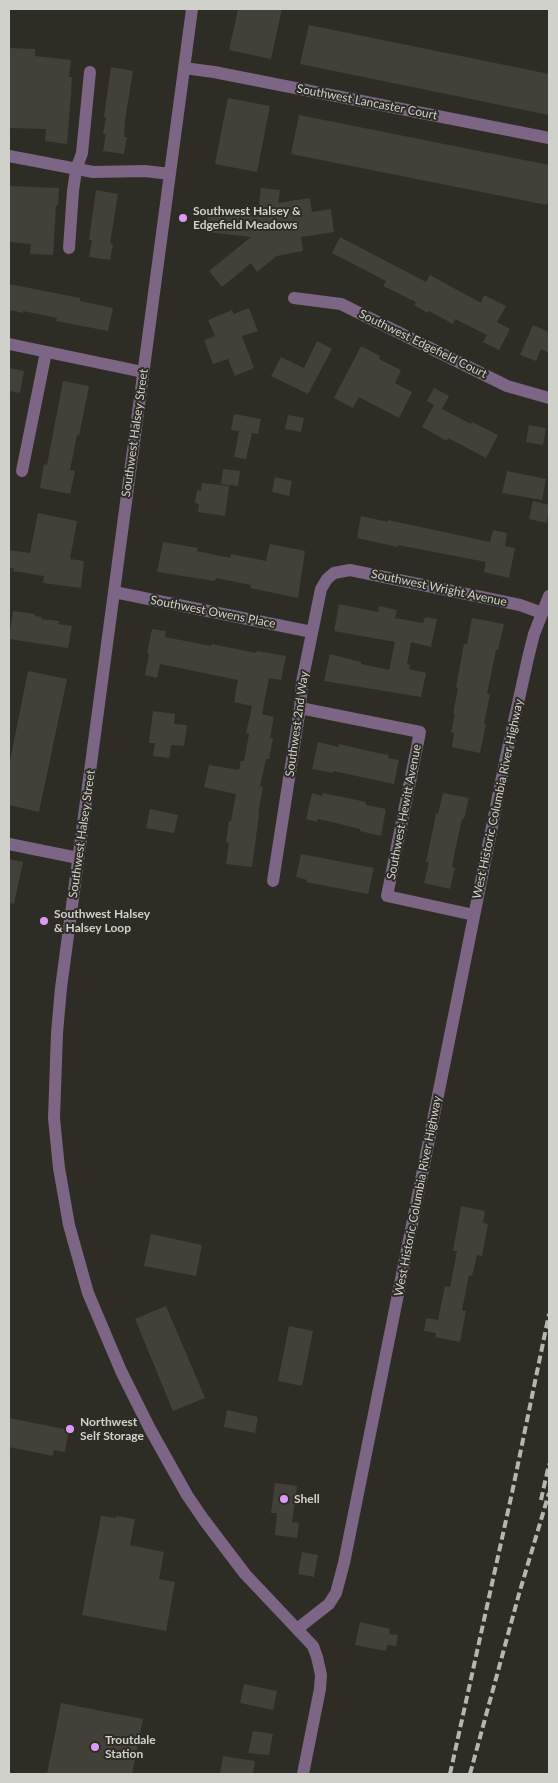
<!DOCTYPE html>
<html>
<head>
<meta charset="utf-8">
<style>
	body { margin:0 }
	#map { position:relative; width:558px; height:1783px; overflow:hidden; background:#2d2d25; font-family:Lato,sans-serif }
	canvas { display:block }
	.frame { position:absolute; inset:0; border:10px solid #d1d1cc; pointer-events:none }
</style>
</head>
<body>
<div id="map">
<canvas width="558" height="1783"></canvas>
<div class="frame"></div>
</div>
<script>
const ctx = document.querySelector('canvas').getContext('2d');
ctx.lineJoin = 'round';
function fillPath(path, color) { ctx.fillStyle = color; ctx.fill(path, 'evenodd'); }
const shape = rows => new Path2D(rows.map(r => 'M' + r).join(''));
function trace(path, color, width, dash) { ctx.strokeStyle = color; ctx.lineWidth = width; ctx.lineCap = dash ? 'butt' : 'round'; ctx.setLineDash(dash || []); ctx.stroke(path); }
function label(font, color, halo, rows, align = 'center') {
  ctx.font = font + ' Lato,sans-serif'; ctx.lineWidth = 4; ctx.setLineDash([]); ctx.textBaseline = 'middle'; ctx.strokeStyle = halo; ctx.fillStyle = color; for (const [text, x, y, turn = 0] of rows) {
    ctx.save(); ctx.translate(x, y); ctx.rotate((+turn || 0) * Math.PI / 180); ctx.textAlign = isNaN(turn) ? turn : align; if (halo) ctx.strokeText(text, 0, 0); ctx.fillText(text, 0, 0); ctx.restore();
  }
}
const building = shape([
	[238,9,282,9,271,59,229,50],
	[309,25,549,74,549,115,300,64],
	[9,48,35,49,35,56,71,60,69,77,72,77,71,94,67,144,45,141,46,129,9,128],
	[111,67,133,71,125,120,124,137,127,137,124,154,103,151,106,134,103,134,106,117,104,117],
	[228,98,270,106,257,172,215,164],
	[299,115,549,165,549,194,547,205,291,154],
	[9,186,59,188,58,205,56,205,53,255,30,254,31,244,9,242],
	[261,188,280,190,278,203,310,198,312,212,331,209,334,232,301,237,303,251,277,256,257,272,251,263,222,287,209,271,251,237,206,232,209,207,258,213],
	[96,190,118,194,110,243,113,244,110,260,89,257,92,240,89,240],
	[340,237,426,282,430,275,481,303,484,295,506,306,497,322,510,329,499,350,483,342,487,335,455,319,453,324,429,311,428,313,414,305,416,302,383,286,386,281,332,253],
	[9,284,80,298,80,301,113,308,108,331,56,321,57,318,23,311,23,313,9,310],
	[249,308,258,331,242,336,254,368,235,376,228,359,213,364,204,340,215,336,208,320,232,310,234,314],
	[533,325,549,332,549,353,541,349,536,361,520,355],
	[317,341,332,349,308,394,271,376,281,357,304,368],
	[361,346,380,356,379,359,401,370,395,383,412,392,399,418,359,397,353,408,334,398],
	[9,368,24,371,20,393,9,391],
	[63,381,89,386,79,436,77,435,70,470,75,471,70,494,40,488,44,464,47,465],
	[434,388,449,396,442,409,471,424,472,422,498,435,486,458,448,438,447,441,422,427,434,405,427,401],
	[234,414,261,419,258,434,252,433,246,459,234,457,239,431,231,430],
	[288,415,304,418,301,432,285,429],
	[529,425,546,428,543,445,526,442],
	[223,469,240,471,238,486,221,484],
	[507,471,546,479,542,500,502,493],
	[275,477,292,481,289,496,272,492],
	[202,483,229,486,225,516,198,512,199,504,195,503,197,490,201,491],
	[533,501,549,505,547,523,529,519],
	[38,513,77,521,70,559,84,561,81,588,43,583,44,576,13,571,14,568,9,568,9,550,30,553],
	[361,516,388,522,388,520,490,542,493,530,507,533,505,546,515,548,509,578,484,572,486,562,398,545,398,547,357,538],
	[163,542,198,548,197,551,230,558,231,554,266,561,270,544,305,551,298,598,250,588,251,585,216,578,215,581,157,572],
	[339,604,378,612,379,606,397,610,395,618,423,623,425,617,437,619,431,647,411,642,407,664,410,665,409,669,426,673,421,697,324,681,330,654,361,662,361,664,389,670,395,642,334,631],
	[13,611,35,614,35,616,42,617,41,619,59,621,58,624,72,626,68,648,9,639],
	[472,618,504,624,498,650,496,650,487,694,490,694,484,724,486,724,480,753,452,747,454,733,451,732,455,714,453,714,458,688,456,687,464,644,467,644],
	[152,629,166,631,165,637,211,646,212,644,256,653,257,651,286,656,281,680,269,678,262,714,274,717,270,738,273,738,269,759,266,759,260,786,263,787,258,814,259,814,252,867,226,864,229,843,226,842,229,821,231,821,236,794,204,787,209,765,239,770,241,761,244,761,249,734,246,733,252,706,234,702,238,680,160,664,157,678,145,675,149,654,147,653],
	[28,671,67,679,39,812,9,805,9,766],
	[153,711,175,714,174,724,187,725,184,746,171,745,169,758,153,756,155,743,149,743],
	[318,742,338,747,339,744,373,752,389,755,388,758,399,760,394,784,333,771,333,773,312,769],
	[312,793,322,796,323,793,347,798,366,802,366,805,386,809,381,836,360,831,360,829,340,824,318,819,317,822,306,819],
	[443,793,469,798,464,819,462,819,456,846,452,867,455,868,450,889,424,883,429,862,426,862,434,824,436,813,438,814],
	[150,809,178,815,174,833,146,828],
	[301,854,374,868,368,894,306,882,307,880,296,877],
	[9,859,23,862,14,904,9,903],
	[461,1206,485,1211,483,1223,488,1224,482,1256,477,1255,472,1276,469,1275,462,1310,466,1311,460,1342,435,1337,436,1333,424,1331,426,1318,438,1320,445,1286,450,1287,457,1251,453,1251],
	[151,1234,202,1245,196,1276,144,1266],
	[166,1306,205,1398,173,1411,135,1319],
	[289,1326,313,1331,302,1386,278,1381],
	[227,1410,258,1417,255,1433,224,1427],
	[9,1418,69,1430,65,1452,54,1450,53,1456,9,1447],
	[275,1483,297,1486,292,1522,299,1523,297,1538,275,1535,277,1513,271,1513],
	[101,1516,116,1518,116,1516,135,1519,130,1545,164,1552,159,1579,175,1582,166,1631,82,1615],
	[302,1552,318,1555,314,1577,298,1574],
	[360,1622,390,1629,389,1634,398,1635,396,1646,387,1645,386,1651,355,1645],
	[244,1684,277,1691,273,1710,240,1703],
	[61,1703,143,1719,132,1774,47,1774],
	[253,1731,273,1734,269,1755,248,1753],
	[223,1756,255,1761,253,1774,220,1774]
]);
const minor = shape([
	[192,9,61,988,57,1033,54,1118,59,1168,69,1225,88,1293,121,1371,150,1429,187,1495,204,1520,245,1574,313,1646,317,1657,321,1675,320,1689,303,1774],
	[184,68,214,72,549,138],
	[9,156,93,172,145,171,170,174],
	[69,248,73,191,76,170,82,153,90,72],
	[294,298,341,304,507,386,549,398],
	[9,344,143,372],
	[22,471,46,352],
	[114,592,312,632],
	[300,708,420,732,387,896,474,915],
	[9,844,78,858],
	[273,881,300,708,302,682,321,589,327,579,334,573,350,570,520,605,542,613],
	[297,1629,329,1604,336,1593,344,1563,505,762,528,658,534,634,549,596]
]);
const rail = shape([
	[541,1500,549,1464],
	[450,1774,512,1493,549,1314],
	[470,1774,519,1594,549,1493]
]);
const markers = [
	[183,218,5,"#dc99f5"],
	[44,921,5,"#dc99f5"],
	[70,1429,5,"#dc99f5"],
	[284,1499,5,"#dc99f5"],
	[95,1747,5,"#dc99f5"]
];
const streetNames = [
	["Southwest Lancaster Court",367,102,11],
	["Southwest Edgefield Court",423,344,26],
	["Southwest Halsey Street",135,433,-82],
	["Southwest Wright Avenue",439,588,12],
	["Southwest Owens Place",213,612,11],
	["Southwest 2nd Way",297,724,-82],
	["West Historic Columbia River Highway",498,799,-78],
	["Southwest Hewitt Avenue",404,812,-79],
	["Southwest Halsey Street",82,834,-82],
	["West Historic Columbia River Highway",418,1196,-79]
];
const poiNames = [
	["Southwest Halsey &",193,211],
	["Edgefield Meadows",193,225],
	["Southwest Halsey",54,914],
	["& Halsey Loop",54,928],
	["Northwest",80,1422],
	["Self Storage",80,1436],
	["Shell",294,1499],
	["Troutdale",105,1740],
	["Station",105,1754]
];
fillPath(building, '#424139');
trace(minor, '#7c6585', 12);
trace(rail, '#b6b6b0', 4, [8, 4]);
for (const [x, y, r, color] of markers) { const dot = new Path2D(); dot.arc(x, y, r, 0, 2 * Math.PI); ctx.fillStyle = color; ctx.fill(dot); trace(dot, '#2d2d25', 2); }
label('12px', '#d1d1cc', '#2d2d25', streetNames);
label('bold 12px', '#d1d1cc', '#2d2d25', poiNames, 'left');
</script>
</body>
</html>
